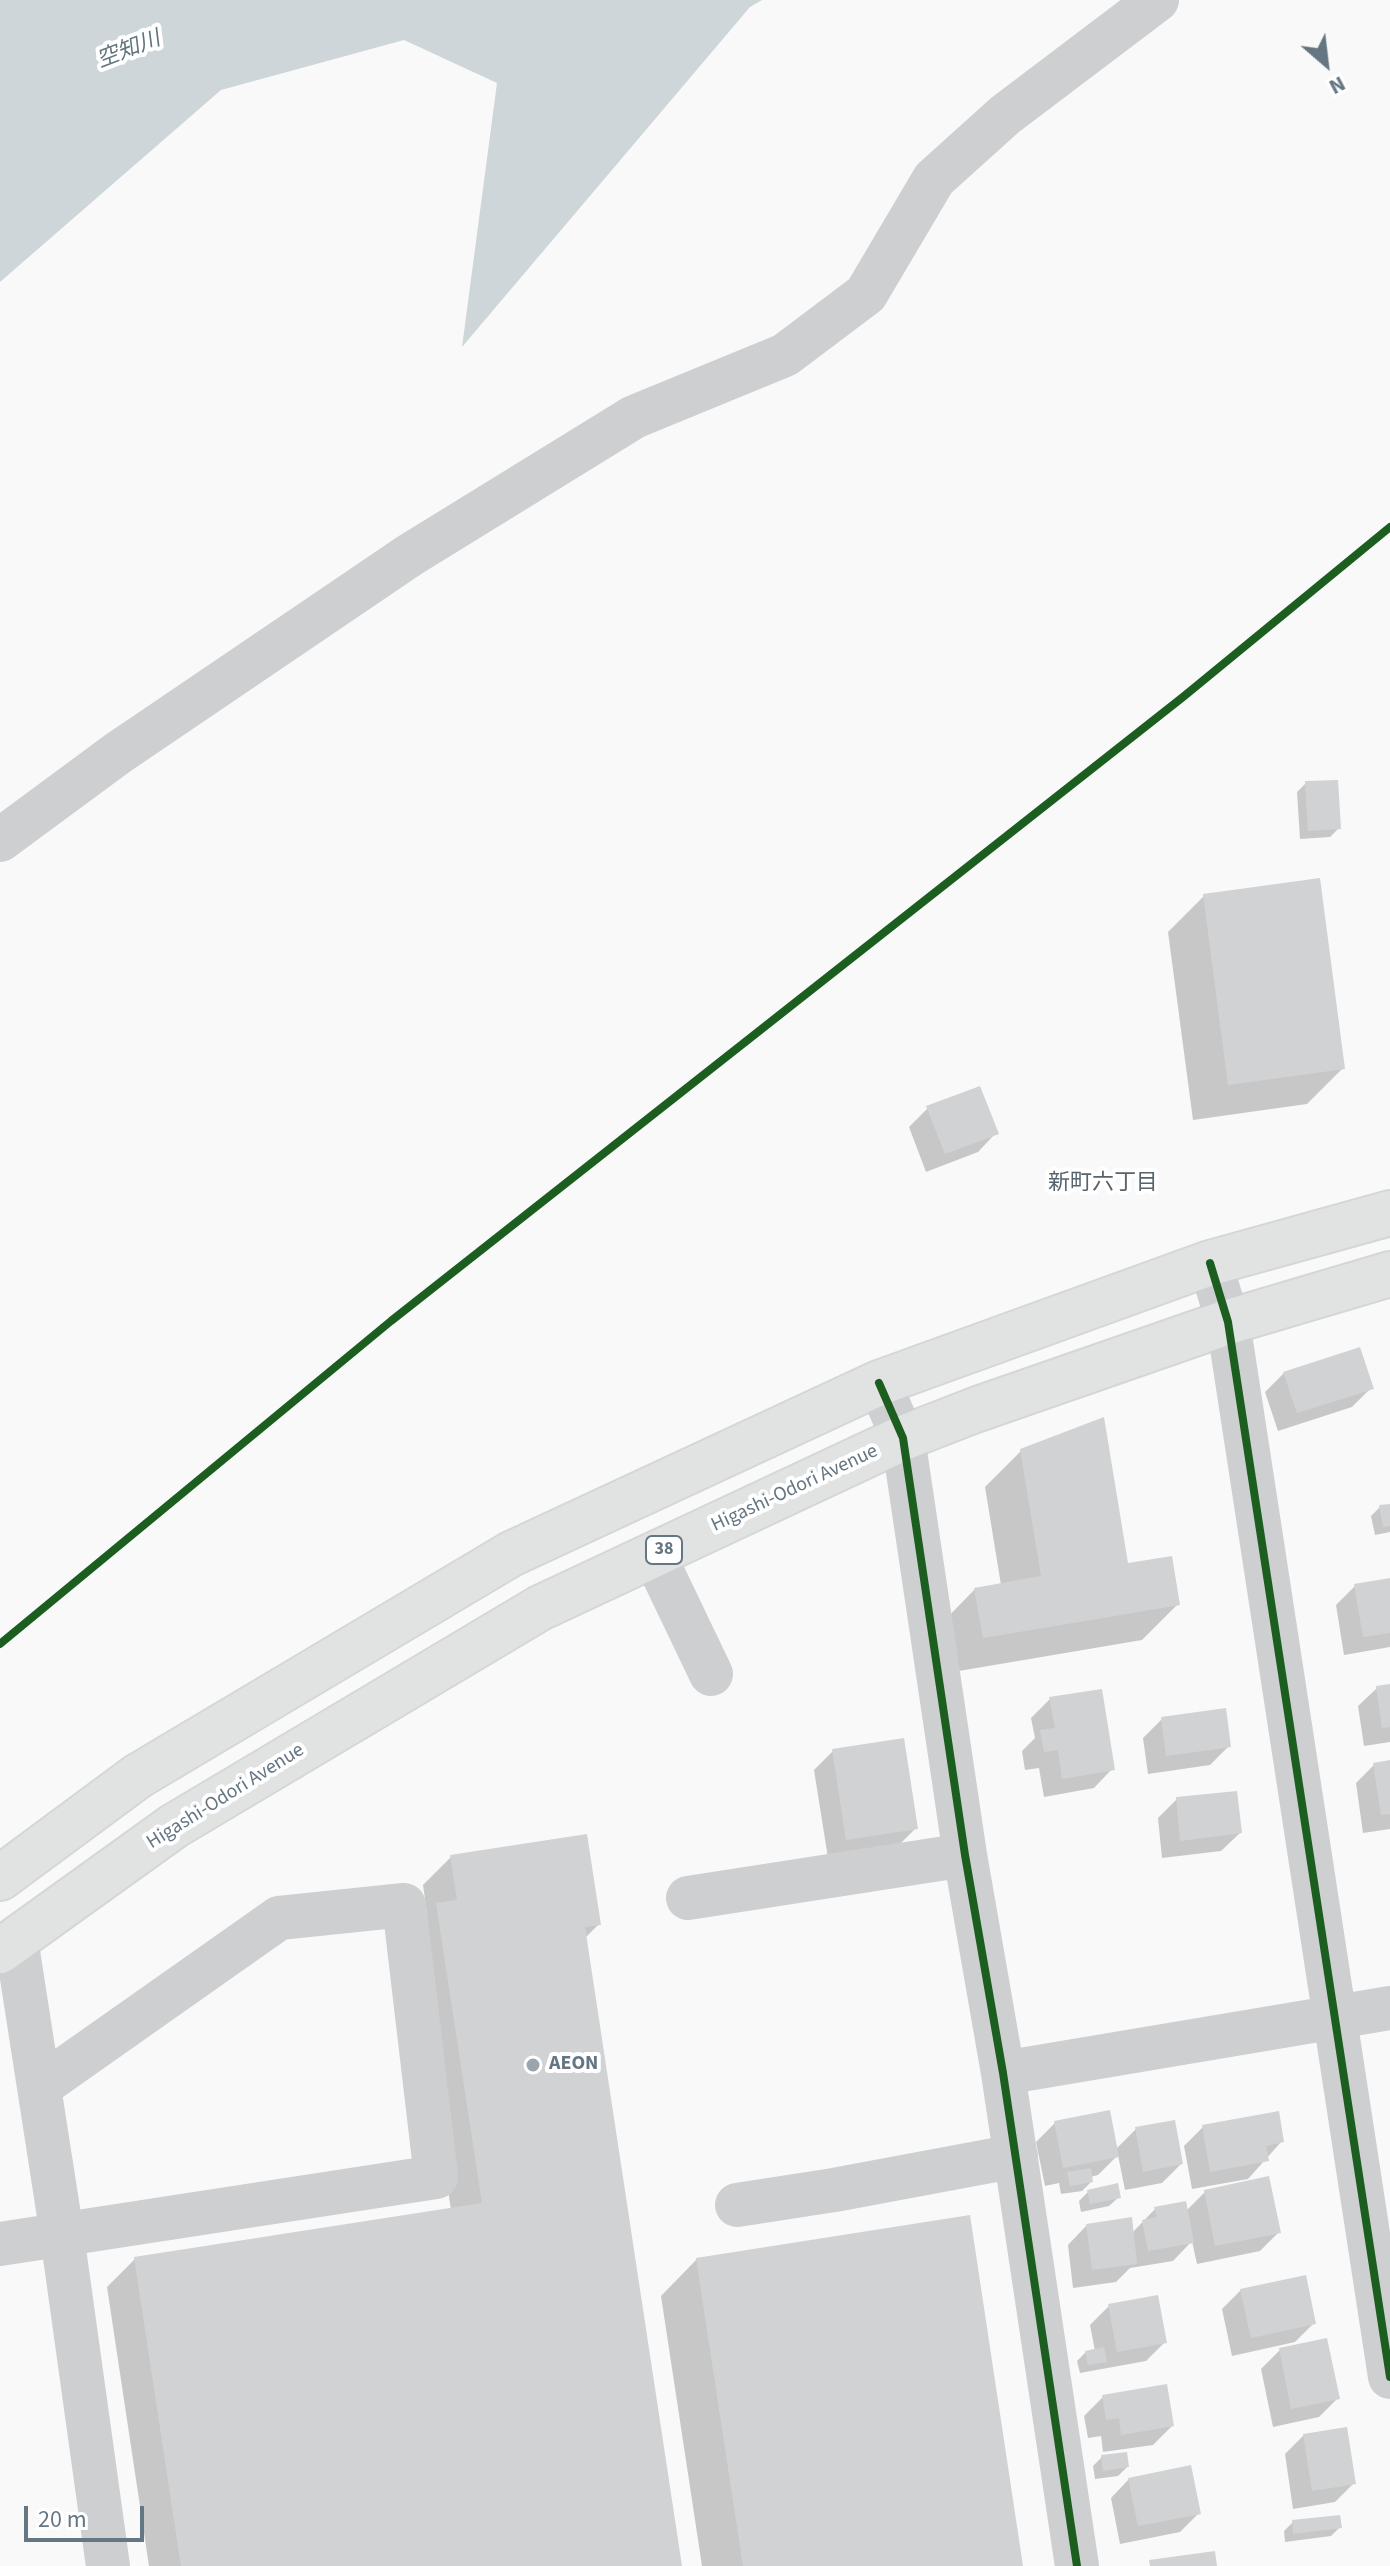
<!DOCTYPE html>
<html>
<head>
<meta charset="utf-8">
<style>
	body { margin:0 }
	#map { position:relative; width:1390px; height:2566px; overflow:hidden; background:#f9f9f9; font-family:"Source Sans 3",sans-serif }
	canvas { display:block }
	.north { position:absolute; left:1286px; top:24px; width:80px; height:80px; -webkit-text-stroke:6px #fff; paint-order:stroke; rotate:152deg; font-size:22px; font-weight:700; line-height:32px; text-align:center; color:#657683 }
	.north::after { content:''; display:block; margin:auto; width:28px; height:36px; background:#657683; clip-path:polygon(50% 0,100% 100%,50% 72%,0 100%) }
	.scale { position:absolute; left:24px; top:2506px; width:120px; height:36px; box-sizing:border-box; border:4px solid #657683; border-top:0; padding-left:10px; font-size:24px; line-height:28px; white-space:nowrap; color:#657683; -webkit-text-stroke:6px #fff; paint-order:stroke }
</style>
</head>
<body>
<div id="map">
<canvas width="1390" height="2566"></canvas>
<div class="north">N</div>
<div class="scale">20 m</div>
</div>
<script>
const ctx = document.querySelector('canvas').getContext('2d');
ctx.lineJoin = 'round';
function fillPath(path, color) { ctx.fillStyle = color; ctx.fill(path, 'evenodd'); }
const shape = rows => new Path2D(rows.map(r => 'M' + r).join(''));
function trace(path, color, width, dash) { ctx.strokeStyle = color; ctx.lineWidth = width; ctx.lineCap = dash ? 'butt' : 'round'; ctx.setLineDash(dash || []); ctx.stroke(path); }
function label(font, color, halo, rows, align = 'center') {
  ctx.font = font + ' "Source Sans 3","Noto Sans JP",sans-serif'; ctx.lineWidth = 8; ctx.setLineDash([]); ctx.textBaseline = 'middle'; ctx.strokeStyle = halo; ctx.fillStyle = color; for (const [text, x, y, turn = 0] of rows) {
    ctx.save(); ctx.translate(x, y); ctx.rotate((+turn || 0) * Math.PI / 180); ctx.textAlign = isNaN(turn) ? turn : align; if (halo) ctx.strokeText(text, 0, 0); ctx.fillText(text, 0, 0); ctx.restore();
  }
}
const water = shape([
	[0,0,762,0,750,7,462,347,497,83,404,40,221,90,0,282]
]);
const shadow = shape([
	[1306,783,1339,828,1330,837,1300,839,1297,792],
	[1204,896,1343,1068,1307,1104,1193,1120,1168,932],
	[928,1108,996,1133,978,1152,926,1172,909,1127],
	[1284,1373,1371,1388,1352,1407,1278,1431,1265,1392],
	[1021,1451,1126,1565,1178,1604,1142,1640,947,1673,939,1626,975,1589,1001,1585,985,1487],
	[1390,1506,1390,1532,1375,1535,1371,1516,1380,1507],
	[1390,1580,1390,1647,1344,1655,1336,1605,1355,1586],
	[1390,1686,1390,1742,1364,1746,1358,1706,1377,1688],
	[1050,1699,1112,1769,1094,1788,1044,1797,1039,1768,1025,1770,1022,1751,1035,1738,1031,1718],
	[1162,1719,1228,1747,1210,1765,1148,1774,1143,1738],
	[833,1751,916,1828,897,1847,828,1858,814,1770],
	[1390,1762,1390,1829,1363,1833,1356,1783,1374,1765],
	[1177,1799,1240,1833,1221,1851,1162,1858,1158,1818],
	[451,1857,599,1924,585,1938,680,2566,149,2566,107,2287,135,2259,451,2210,409,1933,427,1914,423,1885],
	[1055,2123,1116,2149,1136,2129,1181,2164,1162,2183,1125,2190,1118,2155,1098,2175,1090,2177,1091,2182,1082,2191,1061,2194,1059,2183,1045,2186,1036,2142],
	[1203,2127,1282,2141,1248,2179,1192,2189,1184,2146],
	[1088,2192,1119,2197,1109,2206,1081,2212,1079,2201],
	[1205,2192,1279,2232,1260,2251,1197,2264,1192,2241,1173,2261,1130,2268,1116,2282,1073,2288,1068,2245,1086,2226,1132,2233,1155,2209,1186,2211],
	[697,2259,1021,2566,702,2566,661,2296],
	[1241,2290,1314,2323,1295,2342,1232,2356,1222,2309],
	[1109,2306,1165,2342,1146,2361,1080,2373,1077,2361,1086,2352,1095,2351,1090,2325],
	[1280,2350,1338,2398,1319,2417,1273,2427,1261,2369],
	[1103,2397,1172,2426,1153,2445,1103,2452,1101,2436,1088,2438,1084,2416],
	[1304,2435,1354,2483,1335,2502,1293,2509,1285,2454],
	[1102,2457,1127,2467,1118,2476,1095,2479,1093,2466],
	[1129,2479,1199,2513,1180,2532,1120,2544,1111,2498],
	[1293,2522,1340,2527,1331,2536,1285,2542,1284,2531]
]);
const building = shape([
	[1338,780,1341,829,1308,831,1305,781],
	[1320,878,1345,1069,1228,1085,1203,894],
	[980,1086,999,1134,945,1154,926,1106],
	[1360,1347,1374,1389,1297,1413,1283,1372],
	[1104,1417,1128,1563,1172,1556,1180,1605,983,1638,974,1588,1041,1576,1020,1449],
	[1390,1504,1390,1526,1383,1527,1379,1505],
	[1390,1578,1390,1633,1363,1637,1354,1584],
	[1390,1684,1390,1727,1382,1728,1376,1686],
	[1102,1689,1115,1770,1062,1779,1058,1750,1044,1752,1040,1730,1055,1728,1049,1697],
	[1226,1708,1231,1747,1166,1756,1161,1717],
	[904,1738,918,1829,846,1840,832,1749],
	[1390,1760,1390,1814,1381,1815,1373,1763],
	[1237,1791,1242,1833,1180,1841,1176,1797],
	[587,1834,601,1925,585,1927,682,2566,181,2566,134,2257,482,2203,436,1903,457,1900,450,1855],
	[1110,2110,1119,2157,1063,2168,1054,2121],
	[1279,2111,1284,2142,1266,2146,1269,2161,1210,2172,1202,2125],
	[1175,2120,1183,2164,1143,2172,1135,2127],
	[1091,2168,1093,2182,1070,2186,1067,2172],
	[1269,2176,1281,2233,1215,2246,1204,2190],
	[1118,2183,1121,2198,1090,2204,1087,2190],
	[1186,2201,1194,2243,1148,2251,1142,2220,1157,2217,1154,2207],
	[970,2215,1023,2566,743,2566,696,2258],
	[1132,2217,1137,2264,1092,2270,1086,2224],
	[1306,2275,1316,2324,1251,2338,1240,2289],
	[1158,2295,1167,2343,1117,2352,1108,2304],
	[1327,2338,1340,2399,1291,2409,1279,2348],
	[1104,2347,1107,2362,1088,2365,1085,2351],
	[1167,2384,1174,2426,1121,2435,1119,2418,1106,2420,1102,2395],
	[1347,2427,1356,2484,1312,2491,1303,2434],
	[1127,2452,1129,2467,1103,2471,1101,2455],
	[1191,2465,1201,2514,1138,2526,1128,2478],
	[1340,2515,1342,2528,1293,2534,1292,2520],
	[1215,2551,1217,2566,1150,2566,1149,2560]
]);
const minor = shape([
	[0,840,118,753,410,555,634,417,785,355,866,294,934,179,1005,115,1157,0],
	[1210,1263,1228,1322,1390,2377],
	[879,1383,903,1438,965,1855,1003,2073,1077,2566],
	[654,1555,711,1674],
	[688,1898,965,1855],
	[16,1939,62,2235,108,2566],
	[1003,2073,1390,2008],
	[737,2205,834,2190,1016,2156],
	[0,2244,436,2177,404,1905,279,1918,39,2087]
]);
const highway = shape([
	[0,1878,138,1776,511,1554,879,1383,1210,1263,1390,1213],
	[0,1951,174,1826,540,1608,903,1438,975,1410,1228,1322,1390,1274]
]);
const cycleway = shape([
	[1210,1263,1228,1322,1390,2377],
	[879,1383,903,1438,965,1855,1003,2073,1077,2566],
	[0,1644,391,1321,1183,697,1390,527]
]);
const markers = [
	[533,2065,8,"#99a4ac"]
];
const shields = [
	[664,1550,36]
];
const shieldNames = [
	["38",664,1550]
];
const streetNames = [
	["Higashi-Odori Avenue",795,1489,-25],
	["Higashi-Odori Avenue",226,1797,-32]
];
const poiNames = [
	["AEON",549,2065]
];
const waterNames = [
	["空知川",129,51,-21]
];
const neighbourhoodNames = [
	["新町六丁目",1103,1184]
];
fillPath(water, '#ced6d9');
fillPath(shadow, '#0003');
fillPath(building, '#d0d2d3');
trace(highway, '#d5d6d6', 48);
trace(minor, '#cecfd0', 44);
trace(highway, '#e1e2e2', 44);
trace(cycleway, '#1b5e20', 8);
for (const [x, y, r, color] of markers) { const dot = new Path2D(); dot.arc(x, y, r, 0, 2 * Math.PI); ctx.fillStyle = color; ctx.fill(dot); trace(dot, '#fff', 3); }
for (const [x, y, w] of shields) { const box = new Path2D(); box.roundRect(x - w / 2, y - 14, w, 28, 6); ctx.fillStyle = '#fff'; ctx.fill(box); trace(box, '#657683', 2); }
label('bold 18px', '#657683', null, shieldNames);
label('20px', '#657683', '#fff', streetNames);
label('bold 20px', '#657683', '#fff', poiNames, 'left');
label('italic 22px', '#60757c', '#fff', waterNames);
label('22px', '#57646e', '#fff', neighbourhoodNames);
</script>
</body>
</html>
